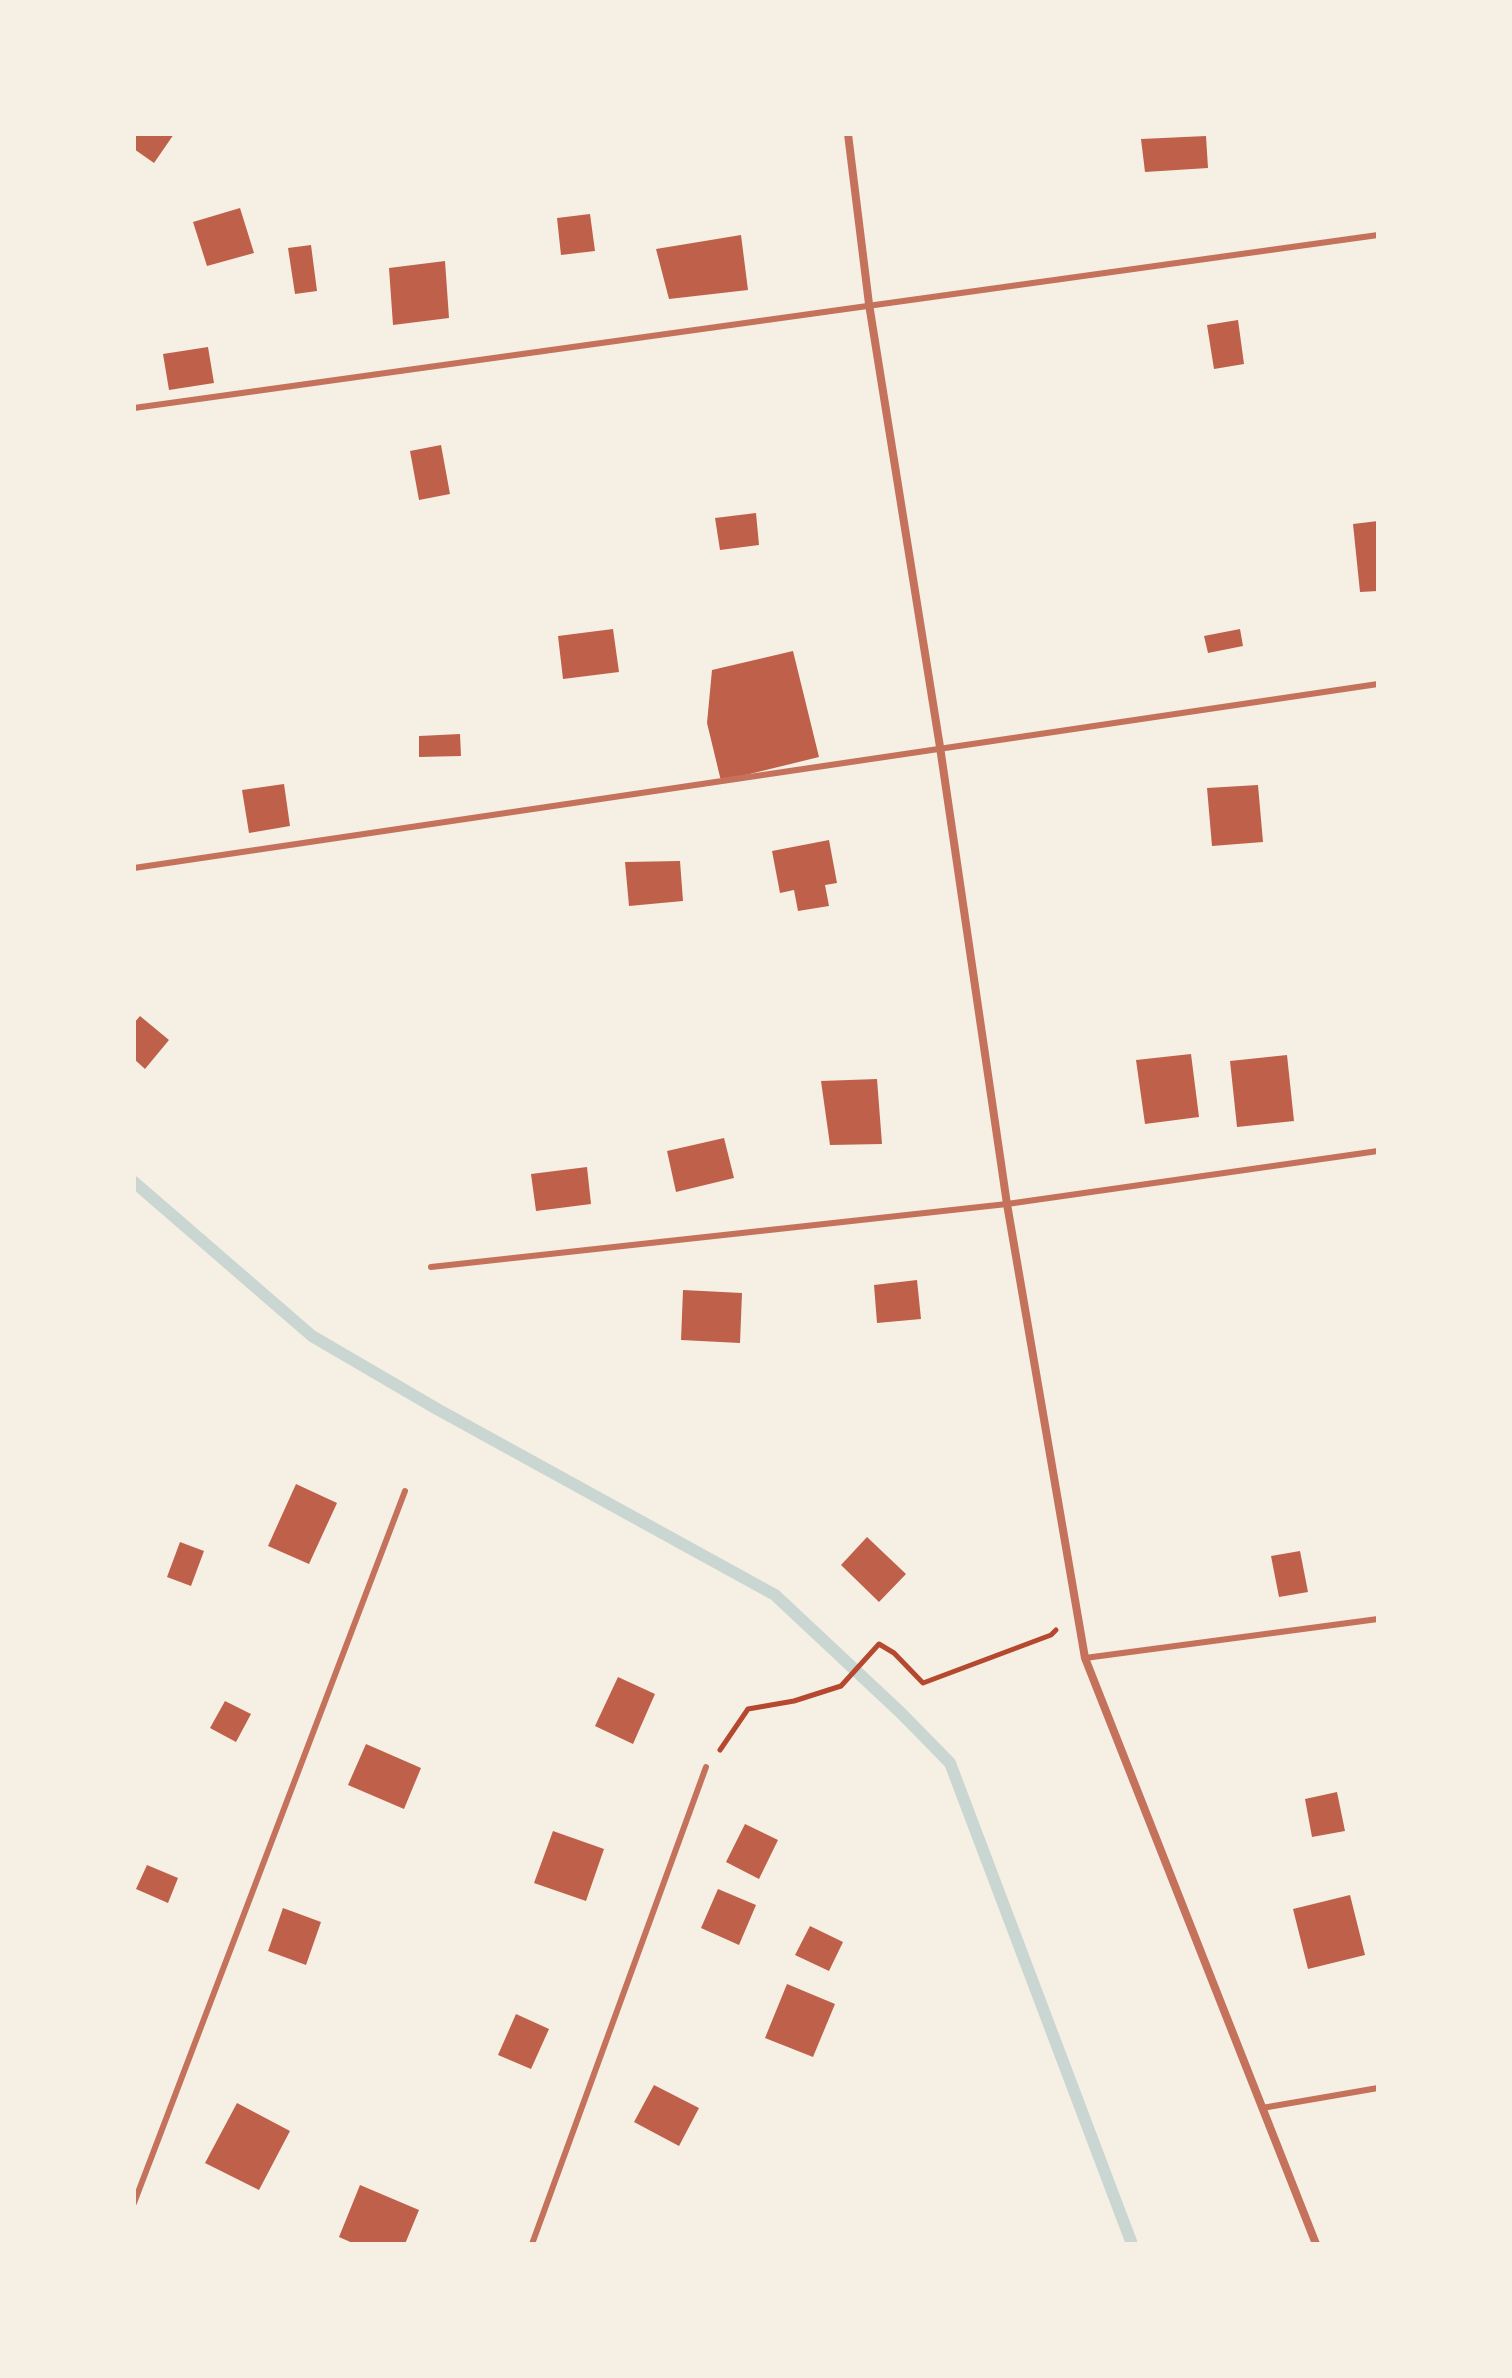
<!DOCTYPE html>
<html>
<head>
<meta charset="utf-8">
<style>
	body { margin:0 }
	#map { position:relative; width:1512px; height:2378px; overflow:hidden; background:#f6efe4; font-family:"Roboto Condensed",sans-serif }
	canvas { display:block }
	.frame { position:absolute; inset:0; border:136px solid #f6efe4; pointer-events:none }
</style>
</head>
<body>
<div id="map">
<canvas width="1512" height="2378"></canvas>
<div class="frame"></div>
</div>
<script>
const ctx = document.querySelector('canvas').getContext('2d');
ctx.lineJoin = 'round';
const shape = rows => new Path2D(rows.map(r => 'M' + r).join(''));
function trace(path, color, width, dash) { ctx.strokeStyle = color; ctx.lineWidth = width; ctx.lineCap = dash ? 'butt' : 'round'; ctx.setLineDash(dash || []); ctx.stroke(path); }
function fillPath(path, color) { ctx.fillStyle = color; ctx.fill(path, 'evenodd'); }
const stream = shape([
	[134,1182,312,1336,437,1409,775,1595,901,1713,950,1763,1132,2244]
]);
const building = shape([
	[134,134,174,134,154,163,134,149],
	[1206,136,1208,168,1145,172,1141,139],
	[240,208,254,253,207,266,193,222],
	[590,214,595,251,561,255,557,218],
	[741,235,748,290,669,299,656,249],
	[311,245,317,291,295,294,288,248],
	[445,261,449,318,393,325,389,268],
	[1238,320,1244,364,1214,369,1207,325],
	[208,347,214,383,169,390,163,354],
	[441,445,450,494,419,500,410,451],
	[756,513,759,545,720,550,715,518],
	[1378,521,1378,591,1360,592,1353,524],
	[613,629,619,672,563,679,558,636],
	[1240,629,1243,646,1208,653,1204,636],
	[793,651,819,757,721,781,707,723,712,670],
	[460,734,461,756,419,757,419,736],
	[284,784,290,826,249,833,242,790],
	[1258,785,1263,842,1212,846,1207,788],
	[829,840,837,883,825,885,829,906,798,911,794,890,780,893,772,851],
	[680,861,683,901,629,906,625,862],
	[140,1016,169,1040,145,1069,134,1059,134,1023],
	[1191,1054,1199,1117,1145,1124,1136,1060],
	[1287,1055,1294,1121,1237,1127,1230,1061],
	[877,1079,882,1144,830,1145,821,1081],
	[724,1138,734,1178,676,1192,667,1151],
	[587,1167,591,1204,536,1211,531,1174],
	[917,1280,921,1319,877,1323,874,1285],
	[683,1290,742,1293,740,1343,681,1340],
	[296,1484,337,1503,309,1564,268,1546],
	[867,1537,906,1574,879,1602,841,1565],
	[180,1542,204,1551,191,1586,167,1577],
	[1300,1551,1308,1592,1279,1597,1271,1556],
	[618,1677,655,1694,633,1744,595,1726],
	[225,1701,251,1714,236,1742,210,1728],
	[366,1744,421,1768,404,1809,348,1785],
	[1337,1792,1345,1831,1312,1837,1305,1799],
	[745,1824,778,1840,759,1879,726,1862],
	[553,1831,604,1849,586,1901,534,1883],
	[147,1865,178,1878,168,1903,136,1889],
	[718,1889,756,1905,739,1945,701,1928],
	[1350,1895,1365,1955,1308,1969,1293,1909],
	[283,1908,321,1922,306,1965,268,1951],
	[810,1926,843,1942,829,1971,795,1955],
	[787,1984,835,2004,813,2057,765,2038],
	[516,2014,549,2029,531,2069,498,2055],
	[654,2085,699,2108,679,2146,634,2122],
	[237,2103,290,2131,259,2190,205,2163],
	[360,2185,419,2210,405,2244,355,2244,339,2237]
]);
const path = shape([
	[720,1750,748,1709,794,1701,841,1686,879,1644,894,1653,923,1683,1051,1635,1056,1630]
]);
const service = shape([
	[134,408,1378,235],
	[134,868,1378,684],
	[431,1267,1007,1204,1378,1151],
	[1085,1658,1378,1619],
	[1262,2108,1378,2088],
	[134,2203,405,1491],
	[532,2244,706,1767]
]);
const minor = shape([
	[848,134,869,304,940,747,1007,1204,1085,1658,1316,2244]
]);
trace(stream, '#c9d6d2', 12);
fillPath(building, '#bf614a');
trace(path, '#b5482f', 5);
trace(service, '#c5725c', 6);
trace(minor, '#c5725c', 8);
</script>
</body>
</html>
